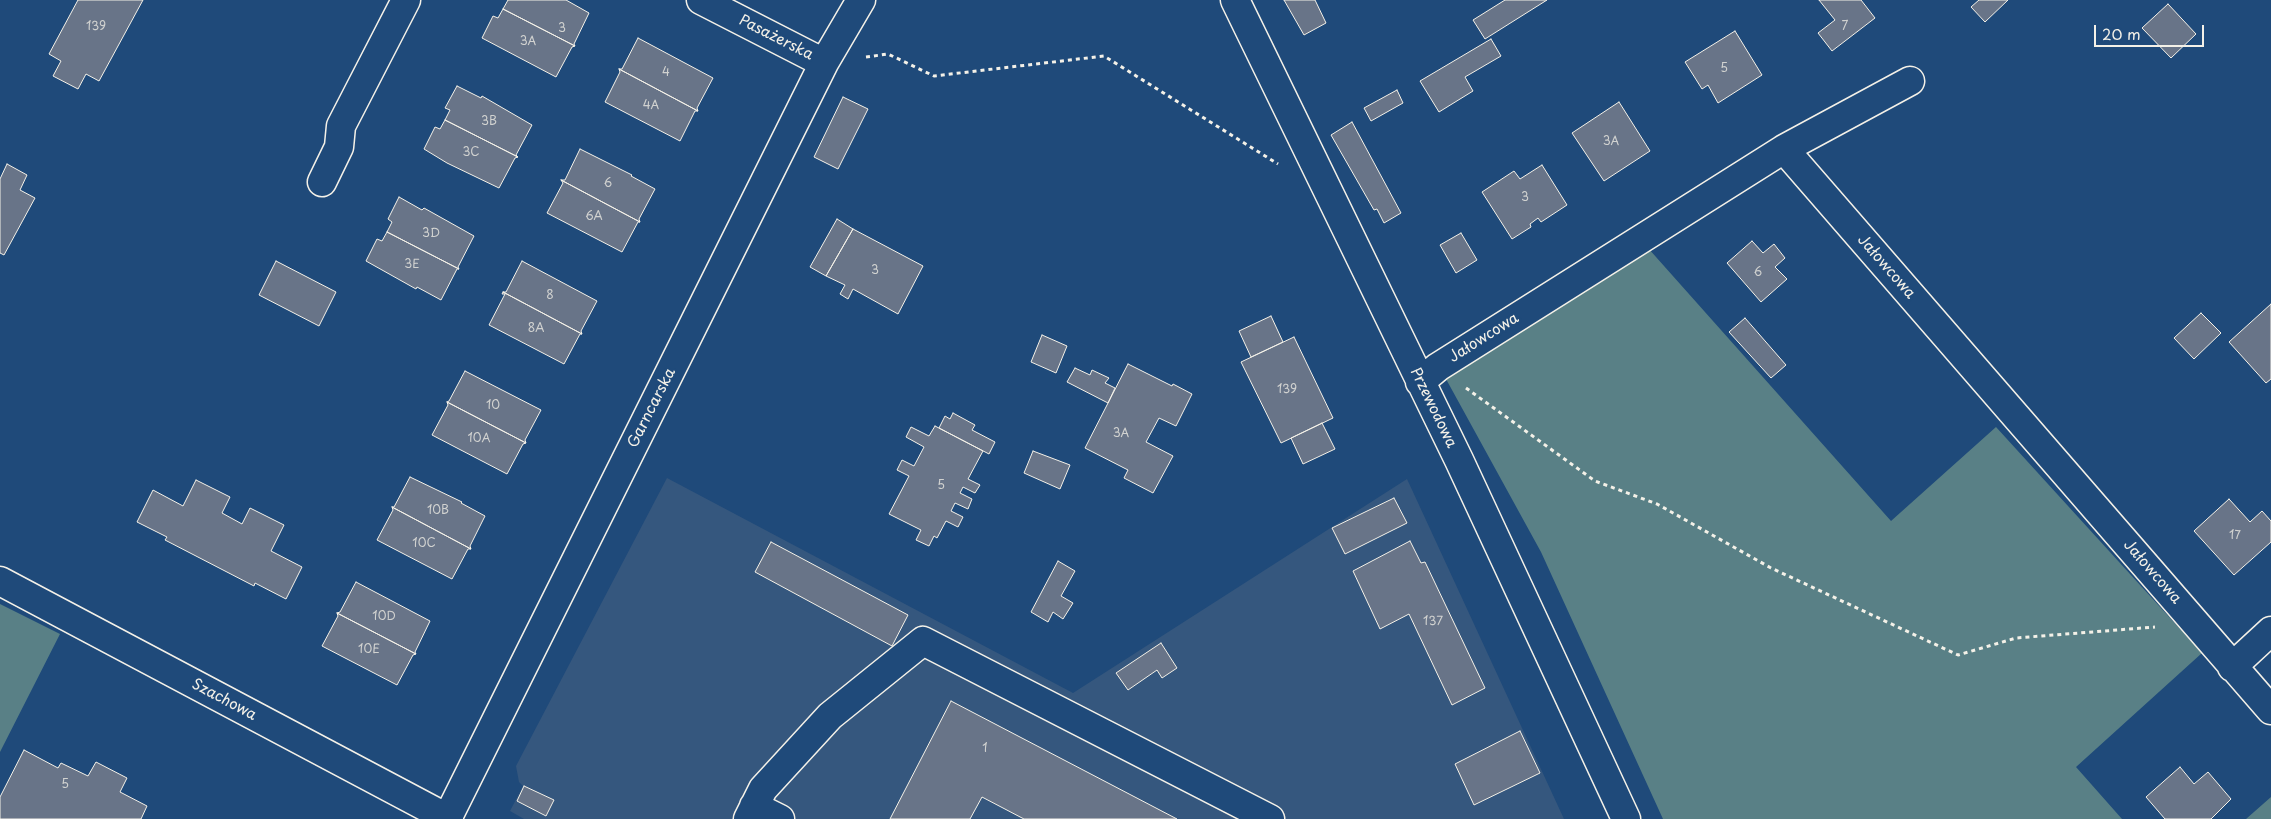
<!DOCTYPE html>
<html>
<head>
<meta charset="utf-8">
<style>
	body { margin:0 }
	#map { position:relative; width:2271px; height:819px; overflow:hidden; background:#1f4a7a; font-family:"Playpen Sans",sans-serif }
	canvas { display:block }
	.scale { position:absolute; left:2094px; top:25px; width:110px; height:22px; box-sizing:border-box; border:2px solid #f4f1e8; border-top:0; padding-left:6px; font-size:15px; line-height:18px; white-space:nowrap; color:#f4f1e8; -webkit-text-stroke:4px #1f4a7a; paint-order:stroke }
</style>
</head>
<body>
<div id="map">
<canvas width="2271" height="819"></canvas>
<div class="scale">20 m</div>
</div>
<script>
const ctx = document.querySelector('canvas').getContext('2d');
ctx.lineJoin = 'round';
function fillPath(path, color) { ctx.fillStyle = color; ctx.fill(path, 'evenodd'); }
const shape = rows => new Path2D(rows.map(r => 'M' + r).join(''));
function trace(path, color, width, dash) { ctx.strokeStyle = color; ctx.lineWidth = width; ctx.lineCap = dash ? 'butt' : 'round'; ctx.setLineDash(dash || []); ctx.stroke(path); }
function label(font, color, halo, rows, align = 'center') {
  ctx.font = font + ' "Playpen Sans",sans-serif'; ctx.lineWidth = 5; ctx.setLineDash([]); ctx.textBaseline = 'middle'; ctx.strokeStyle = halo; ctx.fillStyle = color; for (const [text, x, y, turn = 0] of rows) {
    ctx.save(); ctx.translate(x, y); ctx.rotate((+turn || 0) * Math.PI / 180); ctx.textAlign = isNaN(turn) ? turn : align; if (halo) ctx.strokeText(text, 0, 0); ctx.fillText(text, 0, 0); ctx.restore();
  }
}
const built = shape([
	[667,478,1073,693,1407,479,1564,819,524,819,510,811,523,786,519,782,516,766]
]);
const green = shape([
	[1648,248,1891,521,1996,427,2202,653,2076,767,2122,819,1663,819,1541,552,1446,379],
	[0,604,60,634,0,752],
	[2271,797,2271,819,2246,819]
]);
const building = shape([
	[78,0,143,0,99,81,86,74,78,89,53,76,61,61,49,54,78,0],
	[508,0,566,0,589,13,574,44,575,46,503,9,508,0],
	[1284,0,1315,0,1326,23,1304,35,1284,0],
	[1505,0,1547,0,1485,39,1473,20,1505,0],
	[1819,0,1861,0,1875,18,1832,51,1818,33,1835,20,1819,0],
	[1979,0,2008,0,1985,22,1971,7,1979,0],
	[2168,4,2196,34,2171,58,2142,28,2168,4],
	[503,9,575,46,572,47,556,77,482,38,493,16,498,18,503,9],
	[1735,31,1762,75,1718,103,1708,85,1702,89,1685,62,1735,31],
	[638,38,713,78,697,108,698,111,619,69,622,69,638,38],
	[1491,39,1501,56,1465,77,1473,91,1439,112,1420,81,1491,39],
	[619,69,698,111,695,111,680,141,605,102,620,72,619,69],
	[457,86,481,98,482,96,532,125,516,155,518,157,445,120,450,110,445,108,457,86],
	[1397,90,1403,103,1371,121,1364,108,1397,90],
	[843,97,868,109,838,169,814,157,843,97],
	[1619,102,1650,151,1604,181,1572,133,1619,102],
	[445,120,518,157,515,158,499,188,447,163,424,149,435,127,440,129,445,120],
	[1352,122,1401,213,1384,223,1377,209,1374,210,1331,135,1352,122],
	[580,149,632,175,631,176,655,189,639,219,640,222,561,180,565,180,580,149],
	[7,164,27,175,20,190,35,198,4,255,0,253,0,179,7,164],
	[1542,165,1567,205,1541,222,1538,218,1530,224,1531,227,1512,239,1482,192,1514,171,1520,179,1542,165],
	[561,180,640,222,638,222,622,252,547,213,563,183,561,180],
	[399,197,422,210,424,208,474,236,458,267,459,269,387,232,392,222,388,219,399,197],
	[837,219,853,229,826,276,810,267,837,219],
	[853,229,923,266,898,314,853,289,848,299,840,294,845,285,826,276,853,229],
	[387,232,459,269,457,269,441,300,417,287,416,289,366,261,377,239,382,241,387,232],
	[1461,233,1477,260,1456,273,1440,245,1461,233],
	[1752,241,1763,253,1774,244,1785,258,1775,267,1787,279,1761,302,1727,263,1752,241],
	[276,261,336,292,319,326,259,295,276,261],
	[522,261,597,301,581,331,582,334,503,292,506,292,522,261],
	[503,292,582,334,580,334,564,364,489,325,505,294,502,294,503,292],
	[2271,304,2271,379,2266,383,2229,342,2271,304],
	[2201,313,2221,333,2194,359,2174,338,2201,313],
	[1271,316,1283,342,1251,357,1239,331,1271,316],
	[1745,318,1786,365,1771,378,1729,332,1745,318],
	[1042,335,1067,346,1056,373,1031,362,1042,335],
	[1294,337,1333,418,1281,443,1241,362,1294,337],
	[1128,364,1172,386,1173,384,1192,394,1176,426,1159,418,1146,442,1173,456,1153,493,1124,478,1128,470,1085,448,1128,364],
	[1075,368,1090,375,1092,370,1109,378,1105,383,1115,388,1108,403,1067,382,1075,368],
	[465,371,541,410,525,440,526,443,447,402,449,401,465,371],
	[447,402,526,443,523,444,507,474,432,435,448,405,447,402],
	[953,413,975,425,972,430,995,442,989,454,939,428,945,416,950,419,953,413],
	[1322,423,1335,449,1303,464,1291,438,1322,423],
	[935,426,983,451,968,479,980,485,975,493,963,487,960,493,972,499,968,509,955,503,951,511,963,517,958,527,946,521,937,538,934,536,929,546,916,540,921,530,889,514,909,476,897,470,902,460,914,466,924,447,906,437,911,427,929,436,935,426],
	[1033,451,1070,465,1060,489,1024,473,1033,451],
	[410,477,462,502,461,503,485,516,470,546,471,549,392,507,394,507,410,477],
	[196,480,230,497,222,513,242,524,250,508,284,525,271,551,302,567,286,599,255,583,254,586,165,540,167,537,137,522,153,490,183,506,196,480],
	[1394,498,1407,523,1345,554,1332,528,1394,498],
	[2229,499,2250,522,2262,511,2271,521,2271,542,2234,575,2194,531,2229,499],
	[392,507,471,549,468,549,452,579,377,540,393,510,392,507],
	[1410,541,1421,563,1425,562,1485,688,1452,705,1409,614,1380,629,1353,571,1410,541],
	[771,542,908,615,892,646,755,572,771,542],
	[1058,561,1075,571,1061,596,1073,603,1063,619,1053,612,1048,622,1031,612,1058,561],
	[356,582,430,621,415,652,416,654,337,613,340,612,356,582],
	[337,613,416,654,413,655,397,685,322,646,338,616,337,613],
	[1161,643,1177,668,1162,678,1157,670,1128,690,1116,673,1161,643],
	[951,701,1177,819,1024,819,982,797,970,819,890,819,951,701],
	[1520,731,1540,773,1474,805,1455,764,1520,731],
	[24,750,58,768,61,763,88,776,96,762,127,778,120,792,147,806,141,819,0,819,0,797,24,750],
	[2180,767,2194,784,2208,772,2231,799,2211,819,2165,819,2146,797,2180,767],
	[524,786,554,800,546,816,517,801,524,786]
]);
const path = shape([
	[866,57,888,54,934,76,1104,56,1278,164],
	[1466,388,1595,481,1657,504,1771,568,1958,655,2016,638,2155,627]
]);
const minor = shape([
	[701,0,824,63],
	[1235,0,1459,460,1626,819],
	[1784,149,1910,81],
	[322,182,339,147,341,126,406,0],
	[1420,382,1438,367,1784,149,2271,710],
	[0,581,449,819],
	[2232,667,2271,631],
	[754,806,780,819],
	[447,819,824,63,861,0],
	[748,819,763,789,830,716,923,641,1270,819]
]);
const numberNames = [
	["139",96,27],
	["7",1845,27],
	["3",562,29],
	["3A",528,42],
	["5",1724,69],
	["4",666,73],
	["4A",651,106],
	["3B",489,122],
	["3A",1611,142],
	["3C",471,153],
	["6",608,184],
	["3",1525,198],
	["6A",594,217],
	["3D",431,234],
	["3E",412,265],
	["3",875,271],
	["6",1758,273],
	["8",550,296],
	["8A",536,329],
	["139",1287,390],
	["10",493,406],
	["3A",1121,434],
	["10A",479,439],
	["5",941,486],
	["10B",438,511],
	["17",2235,536],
	["10C",424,544],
	["10D",384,617],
	["137",1433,622],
	["10E",369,650],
	["1",985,749],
	["5",65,785]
];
const streetNames = [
	["Pasażerska",776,38,27],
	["Jałowcowa",1886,267,49],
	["Jałowcowa",1484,338,-32],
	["Garncarska",652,408,-63],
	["Przewodowa",1433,408,64],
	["Jałowcowa",2152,572,49],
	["Szachowa",224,700,28]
];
fillPath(built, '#35577e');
fillPath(green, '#598086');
fillPath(building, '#687488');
trace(building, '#f4f1e8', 1);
trace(minor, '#f4f1e8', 31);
trace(path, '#f4f1e8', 3, [4, 4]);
trace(minor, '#1f4a7a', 28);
label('12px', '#d1d2d0', null, numberNames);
label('15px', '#f4f1e8', '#1f4a7a', streetNames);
</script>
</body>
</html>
